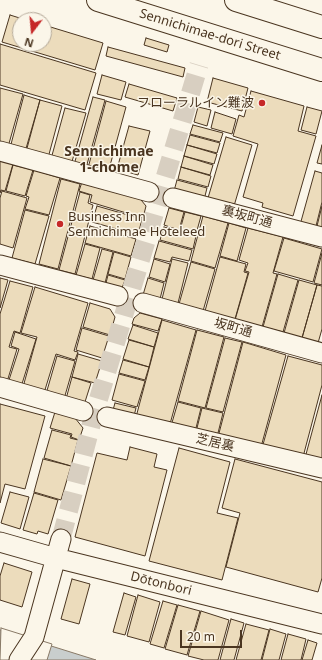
<!DOCTYPE html>
<html>
<head>
<meta charset="utf-8">
<style>
	body { margin:0 }
	#map { position:relative; width:322px; height:660px; overflow:hidden; background:#fbf6e9; font-family:"Noto Sans",sans-serif }
	canvas { display:block }
	.north { position:absolute; left:12px; top:12px; width:40px; height:40px; box-sizing:border-box; background:#fbf6e9; border:1px solid #b4a999; border-radius:50%; rotate:196deg; font-size:11px; font-weight:700; line-height:16px; text-align:center; color:#4a3520 }
	.north::after { content:''; display:block; margin:auto; width:14px; height:18px; background:#c62828; clip-path:polygon(50% 0,100% 100%,50% 72%,0 100%) }
	.scale { position:absolute; left:180px; top:630px; width:62px; height:18px; box-sizing:border-box; border:2px solid #4a3520; border-top:0; padding-left:5px; font-size:12px; line-height:14px; white-space:nowrap; color:#4a3520; -webkit-text-stroke:3px #fbf6e9; paint-order:stroke }
</style>
</head>
<body>
<div id="map">
<canvas width="322" height="660"></canvas>
<div class="north">N</div>
<div class="scale">20 m</div>
</div>
<script>
const ctx = document.querySelector('canvas').getContext('2d');
ctx.lineJoin = 'round';
function fillPath(path, color) { ctx.fillStyle = color; ctx.fill(path, 'evenodd'); }
const shape = rows => new Path2D(rows.map(r => 'M' + r).join(''));
function trace(path, color, width, dash) { ctx.strokeStyle = color; ctx.lineWidth = width; ctx.lineCap = dash ? 'butt' : 'round'; ctx.setLineDash(dash || []); ctx.stroke(path); }
function label(font, color, halo, rows, align = 'center') {
  ctx.font = font + ' "Noto Sans","Noto Sans JP",sans-serif'; ctx.lineWidth = 3; ctx.setLineDash([]); ctx.textBaseline = 'middle'; ctx.strokeStyle = halo; ctx.fillStyle = color; for (const [text, x, y, turn = 0] of rows) {
    ctx.save(); ctx.translate(x, y); ctx.rotate((+turn || 0) * Math.PI / 180); ctx.textAlign = isNaN(turn) ? turn : align; if (halo) ctx.strokeText(text, 0, 0); ctx.fillText(text, 0, 0); ctx.restore();
  }
}
const water = shape([
	[0,630,96,660,0,660,0,630]
]);
const pier = shape([
	[1,628,52,644,47,660,0,660,1,628]
]);
const building = shape([
	[10,15,26,20,20,20,20,44,44,44,44,25,103,43,95,70,2,42,10,15],
	[146,38,169,45,167,52,144,45,146,38],
	[0,44,96,73,85,110,0,85,0,44],
	[108,47,185,68,183,77,106,56,108,47],
	[102,75,126,82,121,100,97,94,102,75],
	[213,78,248,88,242,111,207,102,213,78],
	[129,84,177,98,173,111,125,97,129,84],
	[0,88,23,94,8,147,0,145,0,88],
	[251,91,304,106,298,131,316,136,293,216,262,207,263,203,243,197,258,144,233,136,239,115,244,117,251,91],
	[24,95,40,100,25,152,10,148,24,95],
	[93,97,105,100,86,168,74,165,93,97],
	[40,100,62,106,48,158,26,152,40,100],
	[106,101,126,107,108,173,88,168,106,101],
	[198,107,211,110,207,126,194,122,198,107],
	[307,107,322,111,316,134,301,130,307,107],
	[65,108,86,113,71,165,51,159,65,108],
	[215,112,236,119,232,134,211,128,215,112],
	[193,125,223,133,220,142,190,134,193,125],
	[129,126,150,131,138,175,117,169,129,126],
	[190,135,220,143,217,153,187,145,190,135],
	[226,137,252,145,234,206,208,198,226,137],
	[187,145,217,154,214,164,184,156,187,145],
	[322,145,322,164,317,163,322,145],
	[184,156,213,165,210,175,181,167,184,156],
	[0,161,13,164,5,191,1,190,0,193,0,161],
	[13,165,33,170,25,196,6,191,13,165],
	[181,167,211,176,208,187,178,179,181,167],
	[34,170,60,178,49,215,25,209,29,197,26,196,34,170],
	[315,171,322,173,322,202,315,230,300,225,315,171],
	[61,179,80,184,58,269,39,264,61,179],
	[83,179,137,195,146,206,143,218,90,202,92,195,79,191,83,179],
	[177,180,207,188,204,200,174,191,177,180],
	[2,191,27,198,13,248,0,244,0,198,2,191],
	[80,192,90,195,88,203,93,205,75,274,59,270,80,192],
	[97,206,142,219,138,235,92,222,97,206],
	[322,206,322,231,316,230,322,206],
	[169,208,184,212,179,230,164,225,169,208],
	[25,210,49,216,35,264,12,258,25,210],
	[185,212,201,216,196,234,180,230,185,212],
	[203,216,228,223,215,268,191,261,203,216],
	[229,223,246,228,237,261,220,256,229,223],
	[90,226,136,239,131,256,85,243,90,226],
	[164,227,196,236,193,249,160,240,164,227],
	[248,228,283,237,273,273,277,274,262,327,235,320,249,272,245,271,248,263,239,260,248,228],
	[284,238,322,249,313,282,274,271,284,238],
	[159,241,192,250,189,261,172,257,170,262,154,258,159,241],
	[85,244,100,248,92,279,76,275,85,244],
	[102,249,113,252,105,283,93,280,102,249],
	[114,252,131,257,125,279,108,274,114,252],
	[322,253,322,285,314,283,322,253],
	[220,257,246,264,244,272,248,273,235,319,205,311,220,257],
	[154,259,170,264,165,282,149,277,154,259],
	[172,259,188,263,178,303,162,299,172,259],
	[191,262,215,269,203,311,179,304,191,262],
	[278,274,298,280,283,332,263,327,278,274],
	[108,275,125,280,122,288,106,283,108,275],
	[0,278,8,280,0,308,0,278],
	[148,278,164,283,160,299,143,295,148,278],
	[299,280,317,285,302,338,284,333,299,280],
	[10,281,33,287,20,333,14,331,9,347,17,349,7,382,0,380,0,314,10,281],
	[317,285,322,286,322,329,318,343,302,338,317,285],
	[35,287,88,303,74,351,78,352,75,360,56,354,44,393,23,387,37,337,21,333,35,287],
	[90,303,110,309,115,317,110,335,83,327,90,303],
	[140,313,162,319,158,331,132,324,134,318,140,313],
	[162,320,196,330,170,424,136,417,162,320],
	[133,325,158,333,154,347,128,339,133,325],
	[82,328,109,336,102,358,76,350,82,328],
	[197,330,224,337,205,408,178,401,197,330],
	[15,332,36,339,21,387,8,383,19,349,11,346,15,332],
	[225,338,242,342,223,412,206,408,225,338],
	[129,340,154,347,149,367,123,359,129,340],
	[243,342,286,355,261,447,218,437,243,342],
	[78,354,102,361,95,383,72,377,78,354],
	[57,356,75,361,64,399,46,394,57,356],
	[288,356,322,365,322,385,303,457,262,448,288,356],
	[123,360,149,367,145,380,119,373,123,360],
	[119,374,145,381,137,407,112,400,119,374],
	[72,377,91,383,84,405,66,399,72,377],
	[322,395,322,462,305,458,322,395],
	[178,402,201,408,195,432,171,426,178,402],
	[115,403,136,408,134,416,113,410,115,403],
	[0,404,45,416,25,489,5,484,0,503,0,404],
	[202,408,223,413,217,437,196,432,202,408],
	[55,412,75,418,83,428,79,440,71,437,72,434,50,428,55,412],
	[52,430,71,435,70,438,78,440,71,466,44,458,52,430],
	[130,447,157,454,154,467,167,470,145,556,75,537,97,453,127,460,130,447],
	[179,448,230,462,217,513,238,518,222,580,149,561,179,448],
	[43,459,71,466,61,500,34,492,43,459],
	[235,459,322,482,322,578,318,592,226,567,240,513,222,508,235,459],
	[10,492,29,497,20,529,1,523,10,492],
	[34,493,58,500,48,534,38,531,37,534,23,530,34,493],
	[4,563,32,572,22,607,0,600,0,576,4,563],
	[72,579,90,584,79,624,61,619,72,579],
	[124,593,136,597,125,635,113,632,124,593],
	[138,595,160,602,149,642,127,636,138,595],
	[163,601,177,605,164,648,150,644,163,601],
	[178,605,200,611,187,655,165,649,178,605],
	[201,611,229,620,218,660,204,660,188,656,201,611],
	[231,619,244,623,234,660,220,660,231,619],
	[246,624,269,630,261,660,236,660,246,624],
	[270,629,286,634,279,660,262,660,270,629],
	[288,634,306,639,301,660,281,660,288,634],
	[308,640,317,643,312,660,302,660,308,640]
]);
const streetTunnel = shape([
	[61,539,94,414,199,65]
]);
const street = shape([
	[0,151,149,192],
	[173,198,322,237],
	[0,265,118,296],
	[143,303,322,353],
	[0,387,83,411],
	[107,417,322,468],
	[0,542,56,558,322,624],
	[19,660,34,637,61,539]
]);
const secondary = shape([
	[98,0,322,70]
]);
const highway = shape([
	[236,0,322,27]
]);
const markers = [
	[262,103,4,"#c62828"],
	[60,224,4,"#c62828"]
];
const streetNames = [
	["Sennichimae-dori Street",210,35,17],
	["裏坂町通",247,217,15],
	["坂町通",233,328,16],
	["芝居裏",215,443,13],
	["Dōtonbori",161,584,14]
];
const poiNames = [
	["フローラルイン難波",254,103],
	["Business Inn",68,217,"left"],
	["Sennichimae Hoteleed",68,232,"left"]
];
const neighbourhoodNames = [
	["Sennichimae",109,152],
	["1-chome",109,168]
];
fillPath(water, '#c9cecd');
trace(water, '#887966', 1);
fillPath(pier, '#fbf6e9');
trace(pier, '#887966', 1);
fillPath(building, '#ecdcbc');
trace(building, '#4a3520', 1);
trace(streetTunnel, '#d8cfc1', 19, [19, 10]);
trace(street, '#4a3520', 21);
trace(secondary, '#4a3520', 24);
trace(highway, '#4a3520', 24);
trace(street, '#fbf6e9', 19);
trace(secondary, '#fbf6e9', 22);
trace(highway, '#fbf6e9', 22);
for (const [x, y, r, color] of markers) { const dot = new Path2D(); dot.arc(x, y, r, 0, 2 * Math.PI); ctx.fillStyle = color; ctx.fill(dot); trace(dot, '#fbf6e9', 1.5); }
label('13px', '#4a3520', '#fbf6e9', streetNames);
label('13px', '#4a3520', '#fbf6e9', poiNames, 'right');
label('bold 14px', '#4a3520', '#fbf6e9', neighbourhoodNames);
</script>
</body>
</html>
